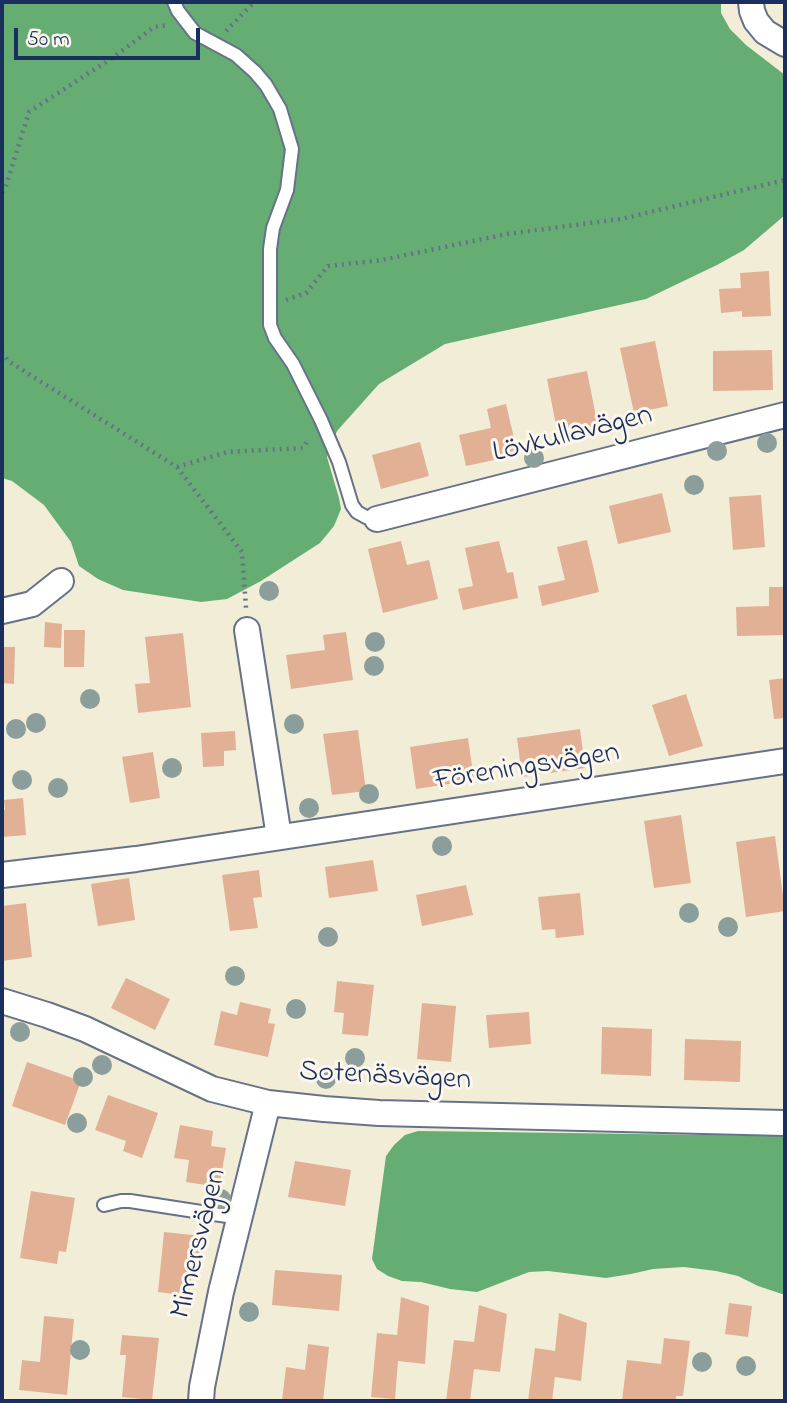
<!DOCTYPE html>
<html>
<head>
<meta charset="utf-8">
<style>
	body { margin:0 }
	#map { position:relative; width:787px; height:1403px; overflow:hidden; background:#f2edd7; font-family:"Indie Flower",sans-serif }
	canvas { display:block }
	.frame { position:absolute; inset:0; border:4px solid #1b2f5e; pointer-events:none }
	.scale { position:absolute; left:14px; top:28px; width:186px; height:32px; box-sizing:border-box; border:4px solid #1b2f5e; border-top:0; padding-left:9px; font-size:21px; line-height:24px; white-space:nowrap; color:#1b2f5e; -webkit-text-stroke:5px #fbf7ec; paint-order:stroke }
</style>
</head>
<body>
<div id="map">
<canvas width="787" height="1403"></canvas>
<div class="frame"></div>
<div class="scale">50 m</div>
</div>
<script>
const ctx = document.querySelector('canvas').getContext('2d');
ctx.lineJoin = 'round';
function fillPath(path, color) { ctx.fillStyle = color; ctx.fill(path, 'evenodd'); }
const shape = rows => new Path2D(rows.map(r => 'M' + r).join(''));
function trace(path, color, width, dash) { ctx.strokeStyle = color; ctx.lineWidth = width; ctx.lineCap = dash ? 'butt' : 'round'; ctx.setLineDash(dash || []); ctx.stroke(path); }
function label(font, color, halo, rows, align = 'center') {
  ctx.font = font + ' "Indie Flower",sans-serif'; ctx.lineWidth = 6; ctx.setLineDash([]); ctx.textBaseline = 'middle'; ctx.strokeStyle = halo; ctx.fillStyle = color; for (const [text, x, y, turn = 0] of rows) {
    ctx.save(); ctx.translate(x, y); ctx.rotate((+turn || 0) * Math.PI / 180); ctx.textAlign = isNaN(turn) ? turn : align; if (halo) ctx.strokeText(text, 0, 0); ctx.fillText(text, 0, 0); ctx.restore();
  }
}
const forest = shape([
	[2,2,721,2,721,13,730,29,746,45,785,75,785,215,744,250,717,265,646,299,445,344,379,384,337,431,327,457,339,498,341,509,334,526,320,543,261,581,227,599,201,602,123,590,98,579,79,566,71,542,44,505,12,481,2,478],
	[418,1131,785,1136,785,1295,758,1286,738,1276,716,1271,684,1267,653,1269,631,1274,606,1278,548,1271,529,1272,477,1292,450,1289,421,1282,402,1281,388,1276,377,1269,372,1259,386,1156,394,1145,405,1135]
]);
const building = shape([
	[769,271,771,316,742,317,742,311,721,313,719,289,741,288,740,273],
	[655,341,668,406,634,413,620,348],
	[772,350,773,390,713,391,713,351],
	[587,371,598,427,558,435,547,379],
	[506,404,518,455,466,466,459,435,491,428,487,409],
	[420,442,429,476,381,489,372,455],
	[662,493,671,532,618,544,609,506],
	[761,495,765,547,733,550,729,497],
	[587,540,599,592,542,606,538,586,565,580,557,547],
	[401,541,407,565,429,560,438,599,383,613,368,549],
	[499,541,507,573,513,572,518,598,463,610,458,589,473,586,465,548],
	[769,587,785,587,785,635,737,636,736,607,769,606],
	[45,622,62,624,61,648,44,647],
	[64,630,85,630,84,667,64,667],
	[346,632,353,680,291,689,286,655,325,650,323,635],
	[183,633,191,707,138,713,135,684,150,683,145,637],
	[2,647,15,647,14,684,2,683],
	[785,678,785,718,774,719,769,680],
	[686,694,703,746,669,756,652,705],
	[580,729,585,768,522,777,517,738],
	[358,730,366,791,332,795,323,734],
	[235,731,236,750,224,751,224,766,203,767,201,733],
	[468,738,474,780,416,789,410,747],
	[153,752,160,798,130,803,122,757],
	[23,798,26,835,2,837,2,810,5,810,4,800],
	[681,815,691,883,654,888,644,821],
	[775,836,785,911,746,917,736,842],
	[373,860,378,891,329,898,325,867],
	[259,870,262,897,253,898,258,928,230,931,222,875],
	[129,878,135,920,98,926,91,884],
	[466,885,473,915,422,926,416,895],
	[580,893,584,935,556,938,555,929,542,930,538,897],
	[26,903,32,957,2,961,2,906],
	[126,978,170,999,155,1030,111,1008],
	[337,981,374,985,368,1036,342,1034,344,1013,334,1012],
	[240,1002,271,1009,268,1023,275,1024,268,1057,214,1045,221,1011,237,1015],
	[422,1003,456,1006,451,1062,417,1059],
	[529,1012,531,1044,489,1048,486,1015],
	[602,1027,652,1029,651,1076,601,1074],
	[685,1039,741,1041,740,1082,684,1080],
	[27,1062,81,1081,65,1125,12,1106],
	[108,1095,158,1113,142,1158,123,1151,126,1141,95,1130],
	[180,1125,213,1131,211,1146,226,1148,219,1187,186,1182,189,1160,174,1158],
	[295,1161,351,1170,345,1206,288,1197],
	[31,1191,75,1198,66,1252,59,1251,57,1264,20,1258],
	[164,1232,202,1236,198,1269,192,1268,189,1296,158,1292],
	[275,1270,342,1275,339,1311,272,1305],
	[401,1297,429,1306,425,1364,398,1361,395,1399,371,1397,377,1333,397,1335],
	[729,1303,752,1306,748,1337,725,1334],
	[479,1305,507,1314,500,1372,474,1369,470,1401,446,1401,454,1340,474,1342],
	[559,1313,587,1323,581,1381,555,1377,552,1401,528,1401,535,1348,555,1351],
	[44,1316,74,1319,67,1395,19,1390,22,1360,40,1362],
	[122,1335,159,1338,152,1400,122,1397,126,1355,120,1355],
	[664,1338,690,1341,683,1396,676,1396,676,1401,622,1401,627,1360,661,1364],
	[308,1344,329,1347,323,1401,282,1401,286,1367,305,1370]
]);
const path = shape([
	[226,31,254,2],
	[2,192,5,189,29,112,112,58,154,27,169,25],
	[286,300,306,293,328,266,382,260,507,234,621,219,785,180],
	[2,352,8,361,177,467,242,552,246,608],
	[177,467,227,452,303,448,309,439]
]);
const service = shape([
	[174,2,178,11,195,33,236,55,255,72,266,85,280,109,292,149,287,190,273,228,270,249,270,325,275,338,293,364,321,420,339,462,352,505,357,512,366,517,377,519],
	[104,1205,121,1201,130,1201,240,1218]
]);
const minor = shape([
	[751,2,752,11,756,21,765,32,785,44],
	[377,519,785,415],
	[2,611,32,604,61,581],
	[247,630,279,837],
	[2,875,136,859,785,761],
	[2,1001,47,1015,85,1029,212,1089,268,1103,324,1109,379,1113,785,1123],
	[201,1401,202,1387,221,1292,268,1103]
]);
const trees = [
	[767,443],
	[717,451],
	[534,458],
	[694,485],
	[269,591],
	[375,642],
	[374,666],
	[90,699],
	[36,723],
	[294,724],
	[16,729],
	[172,768],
	[22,780],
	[58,788],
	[369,794],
	[309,808],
	[442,846],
	[689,913],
	[728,927],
	[328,937],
	[235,976],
	[296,1009],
	[20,1032],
	[355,1058],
	[102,1065],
	[83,1077],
	[326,1079],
	[77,1123],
	[221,1199],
	[249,1312],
	[80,1350],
	[702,1362],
	[746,1366]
];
const streetNames = [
	["Lövkullavägen",573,436,-14],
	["Föreningsvägen",527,769,-9],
	["Sotenäsvägen",385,1078,3],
	["Mimersvägen",201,1244,-76]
];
fillPath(forest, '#66ad74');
fillPath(building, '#e1b095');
trace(service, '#667288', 16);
trace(minor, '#667288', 28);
trace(path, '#667288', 4.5, [2, 5]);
trace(service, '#fff', 12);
trace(minor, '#fff', 24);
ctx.fillStyle = '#8c9e9b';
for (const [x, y] of trees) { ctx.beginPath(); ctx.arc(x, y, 10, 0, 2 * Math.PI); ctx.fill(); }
label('30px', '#1b2f5e', '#fbf7ec', streetNames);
</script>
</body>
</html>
